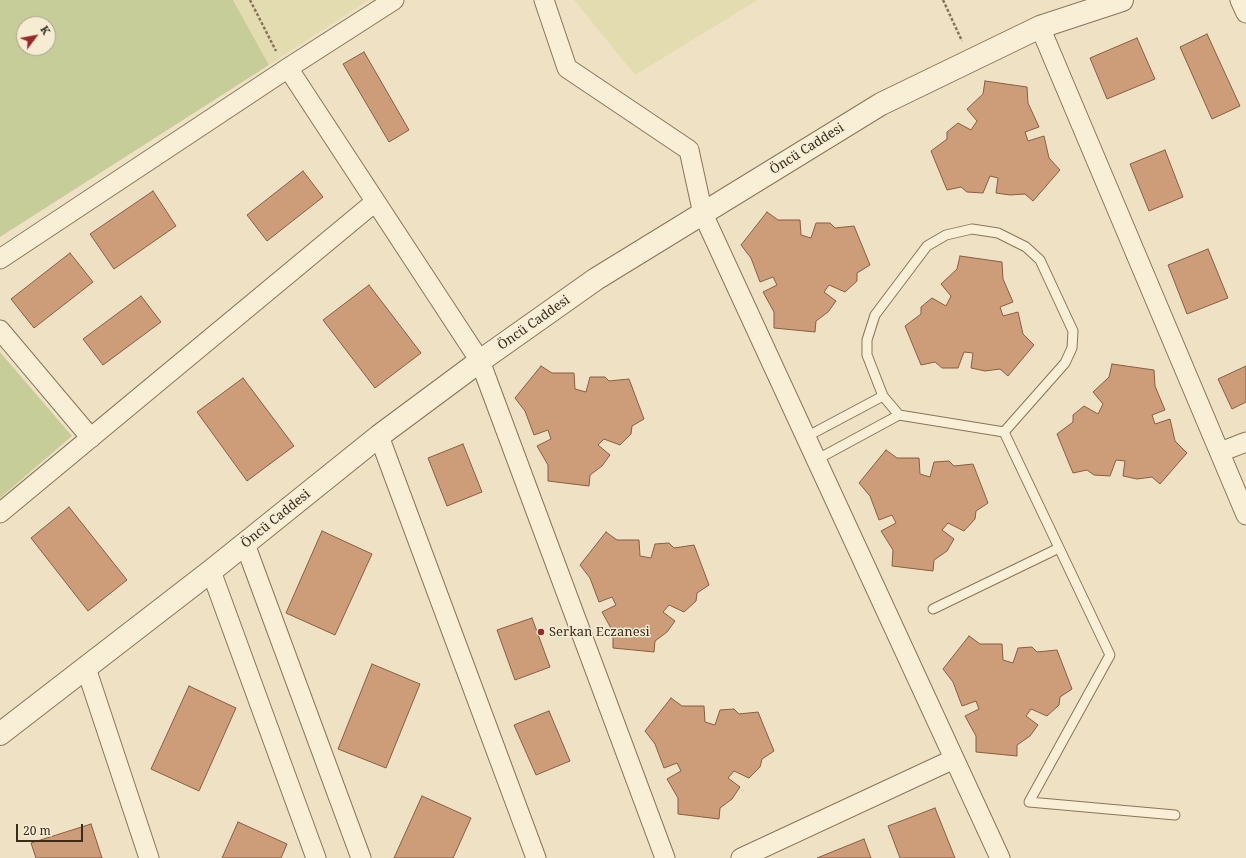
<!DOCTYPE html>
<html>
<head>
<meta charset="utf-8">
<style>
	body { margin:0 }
	#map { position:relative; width:1246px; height:858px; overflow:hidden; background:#efe2c4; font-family:"Noto Serif",serif }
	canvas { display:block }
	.north { position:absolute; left:16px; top:16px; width:40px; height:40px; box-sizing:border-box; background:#f6ecd4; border:1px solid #aa9f8b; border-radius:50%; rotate:58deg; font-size:11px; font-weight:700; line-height:16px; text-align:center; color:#392c1e }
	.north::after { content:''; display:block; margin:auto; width:14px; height:18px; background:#992a2a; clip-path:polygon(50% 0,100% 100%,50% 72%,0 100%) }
	.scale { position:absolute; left:16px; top:824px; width:67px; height:18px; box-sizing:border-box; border:2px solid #392c1e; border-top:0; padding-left:5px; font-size:12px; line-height:14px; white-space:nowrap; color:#392c1e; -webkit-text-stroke:3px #f6ecd4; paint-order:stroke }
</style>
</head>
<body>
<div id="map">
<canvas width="1246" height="858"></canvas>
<div class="north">K</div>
<div class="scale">20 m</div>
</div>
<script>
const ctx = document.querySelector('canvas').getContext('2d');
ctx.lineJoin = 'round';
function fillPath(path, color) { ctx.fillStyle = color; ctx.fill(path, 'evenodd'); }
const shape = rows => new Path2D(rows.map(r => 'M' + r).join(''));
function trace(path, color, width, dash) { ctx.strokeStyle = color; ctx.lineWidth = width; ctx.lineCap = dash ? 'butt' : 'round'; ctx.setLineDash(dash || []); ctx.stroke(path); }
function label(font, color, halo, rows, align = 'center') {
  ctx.font = font + ' "Noto Serif",serif'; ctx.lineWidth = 3; ctx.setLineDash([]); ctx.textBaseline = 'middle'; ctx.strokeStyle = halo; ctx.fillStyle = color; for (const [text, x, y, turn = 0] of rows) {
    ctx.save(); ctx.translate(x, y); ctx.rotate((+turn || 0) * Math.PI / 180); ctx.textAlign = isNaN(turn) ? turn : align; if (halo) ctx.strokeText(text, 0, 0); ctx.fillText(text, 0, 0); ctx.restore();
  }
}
const farmland = shape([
	[233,0,369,0,269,65],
	[574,0,758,0,635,75]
]);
const green = shape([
	[0,0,233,0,269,65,0,237],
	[24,24,48,24,48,48,24,48],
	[0,352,72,436,0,498]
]);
const building = shape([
	[1207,34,1240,106,1212,119,1180,47,1207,34],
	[1137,38,1155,79,1107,99,1090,58,1137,38],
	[364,52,409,130,389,142,343,64,364,52],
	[985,81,1027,87,1028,103,1039,127,1025,132,1028,141,1044,136,1049,158,1060,170,1033,201,1025,194,1010,195,996,193,998,178,990,176,983,193,967,192,961,187,947,190,931,151,947,139,947,132,958,123,971,130,977,121,967,109,983,94,985,81],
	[1165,150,1183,197,1149,211,1130,164,1165,150],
	[303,171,323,197,267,241,247,215,303,171],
	[153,191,176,226,114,269,90,234,153,191],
	[767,212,778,220,800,220,801,235,811,238,816,223,830,223,835,228,854,226,870,265,857,273,857,281,845,292,829,285,824,292,836,301,828,312,816,321,815,332,774,328,774,312,763,292,777,285,773,277,760,282,751,258,741,245,767,212],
	[1208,249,1228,298,1187,314,1168,265,1208,249],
	[70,253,93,282,34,328,11,299,70,253],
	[960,256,1002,262,1003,279,1013,302,1000,307,1003,316,1018,312,1023,334,1034,345,1008,376,1000,369,985,371,971,368,973,353,964,352,958,368,942,368,935,362,921,365,905,326,921,314,921,307,932,298,946,306,951,296,941,284,957,269,960,256],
	[369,285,421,353,375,388,323,320,369,285],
	[141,296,161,322,103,365,83,339,141,296],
	[1112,364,1154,370,1155,386,1165,410,1152,415,1155,424,1170,419,1175,441,1187,453,1160,484,1152,477,1137,479,1123,476,1125,461,1116,460,1110,476,1094,475,1087,470,1073,473,1057,434,1073,422,1073,415,1084,406,1098,414,1103,404,1093,392,1109,377,1112,364],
	[541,366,552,373,574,373,575,389,586,392,590,377,605,377,609,381,629,379,644,419,632,426,631,434,620,445,604,439,598,445,610,455,602,466,590,475,589,486,548,481,548,465,537,446,551,439,548,430,534,435,525,411,515,398,541,366],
	[1246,366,1246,402,1232,409,1218,379,1246,366],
	[243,378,294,446,247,481,197,412,243,378],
	[463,444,482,492,447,506,428,458,463,444],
	[886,450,897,458,919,458,920,474,930,477,934,462,949,461,954,466,973,464,988,503,976,511,975,519,964,531,948,523,942,530,954,539,947,551,934,560,933,571,892,566,893,550,881,531,896,523,892,515,879,520,870,496,859,483,886,450],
	[69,507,127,580,88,611,31,538,69,507],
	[322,531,372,554,335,635,286,613,322,531],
	[606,532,617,540,639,540,640,556,651,558,655,544,669,543,674,548,694,545,709,585,697,593,696,601,684,612,669,605,663,612,675,621,667,632,655,641,654,652,613,648,613,632,602,612,616,605,612,597,599,602,590,578,580,565,606,532],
	[532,618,550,667,515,680,497,630,532,618],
	[969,636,980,644,1002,644,1003,660,1013,663,1018,648,1032,647,1037,652,1057,650,1072,689,1060,697,1059,705,1047,716,1031,709,1026,716,1038,725,1030,736,1017,745,1017,756,976,752,976,736,965,716,979,709,976,701,962,706,953,682,943,669,969,636],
	[372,664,420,684,386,768,338,749,372,664],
	[189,686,236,708,199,791,151,769,189,686],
	[671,698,682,706,704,706,705,722,715,725,720,710,734,709,739,714,758,712,774,751,762,759,760,767,749,778,734,771,728,778,740,787,732,799,720,808,719,819,678,814,678,798,667,779,681,771,677,763,664,768,655,744,645,731,671,698],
	[549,711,570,761,536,775,514,725,549,711],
	[422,796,471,818,453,858,394,858,422,796],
	[935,808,955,858,900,858,888,826,935,808],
	[238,822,287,844,281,858,222,858,238,822],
	[91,824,102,858,36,858,31,843,91,824],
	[864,839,871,858,817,858,864,839]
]);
const path = shape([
	[250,0,276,51],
	[943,0,962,41]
]);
const service = shape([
	[972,229,998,233,1026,247,1040,260,1073,331,1072,348,1065,363,1004,432,899,415,883,396,867,355,867,340,875,315,927,246,946,235,972,229],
	[1004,432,1110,655,1029,802,1175,815],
	[806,437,883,396],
	[816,460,899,415],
	[933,609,1059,548]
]);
const minor = shape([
	[544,0,567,68,689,150,703,214,1000,858],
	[1240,0,1246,13],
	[1040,27,1246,515],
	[288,68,480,361,665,858],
	[0,259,288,68,394,0],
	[0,330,91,438],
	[379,436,536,858],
	[1220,452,1246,442],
	[0,513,375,202],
	[245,544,361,858],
	[211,571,316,858],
	[86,668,149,858],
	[741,858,954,759]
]);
const tertiary = shape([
	[0,734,211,571,379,436,480,361,596,279,881,104,1040,27,1122,0]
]);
const markers = [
	[541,632,4,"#992a2a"]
];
const streetNames = [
	["Öncü Caddesi",807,149,-32],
	["Öncü Caddesi",534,323,-35],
	["Öncü Caddesi",276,519,-39]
];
const poiNames = [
	["Serkan Eczanesi",549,632]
];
fillPath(farmland, '#e4dcb1');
fillPath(green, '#c6cd98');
fillPath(building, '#cd9d79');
trace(building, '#895d40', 1);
trace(service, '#89745a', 11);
trace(minor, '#89745a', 21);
trace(tertiary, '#89745a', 24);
trace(path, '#89745a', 2.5, [3, 2]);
trace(service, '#f9efd7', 9);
trace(minor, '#f9efd7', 19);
trace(tertiary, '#f9efd7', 22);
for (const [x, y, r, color] of markers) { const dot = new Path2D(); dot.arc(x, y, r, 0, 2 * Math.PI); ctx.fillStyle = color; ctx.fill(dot); trace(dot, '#f6ecd4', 1.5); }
label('13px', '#392c1e', '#f6ecd4', streetNames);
label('13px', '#392c1e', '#f6ecd4', poiNames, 'left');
</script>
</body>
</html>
